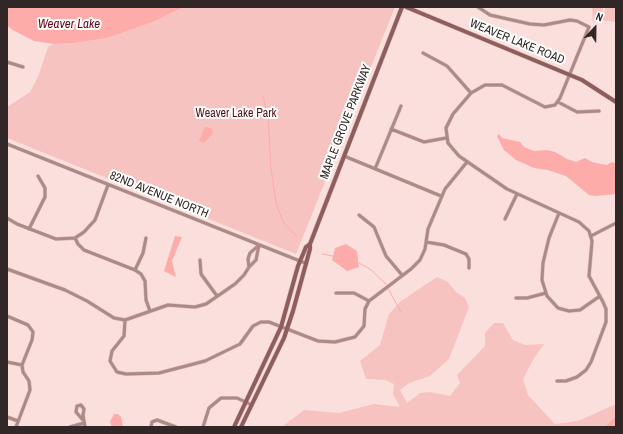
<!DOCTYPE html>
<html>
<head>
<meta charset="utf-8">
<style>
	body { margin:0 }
	#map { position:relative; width:623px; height:434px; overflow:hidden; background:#fadfdd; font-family:"Archivo Narrow",sans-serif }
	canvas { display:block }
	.frame { position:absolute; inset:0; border:8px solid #312726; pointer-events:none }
	.north { position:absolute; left:575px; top:8px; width:40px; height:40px; -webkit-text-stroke:3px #fff; paint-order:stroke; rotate:22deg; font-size:11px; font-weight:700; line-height:16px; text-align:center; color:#312726 }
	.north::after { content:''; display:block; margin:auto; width:14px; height:18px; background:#312726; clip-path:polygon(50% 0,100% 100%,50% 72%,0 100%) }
</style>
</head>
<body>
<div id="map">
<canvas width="623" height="434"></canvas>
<div class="frame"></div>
<div class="north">N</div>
</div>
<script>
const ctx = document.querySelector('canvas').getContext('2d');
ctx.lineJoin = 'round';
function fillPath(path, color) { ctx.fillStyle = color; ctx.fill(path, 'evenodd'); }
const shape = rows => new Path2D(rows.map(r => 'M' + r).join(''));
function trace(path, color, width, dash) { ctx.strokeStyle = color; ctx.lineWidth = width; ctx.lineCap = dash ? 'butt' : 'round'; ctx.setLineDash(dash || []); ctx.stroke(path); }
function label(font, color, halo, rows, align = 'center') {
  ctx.font = font + ' "Archivo Narrow",sans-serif'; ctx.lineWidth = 4; ctx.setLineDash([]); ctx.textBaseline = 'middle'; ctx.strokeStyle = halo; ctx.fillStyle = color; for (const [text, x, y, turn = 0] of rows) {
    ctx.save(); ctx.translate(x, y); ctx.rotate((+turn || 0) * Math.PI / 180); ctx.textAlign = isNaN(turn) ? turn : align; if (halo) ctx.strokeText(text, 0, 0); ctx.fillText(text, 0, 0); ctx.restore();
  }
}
const green = shape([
	[184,7,395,7,296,254,7,138,7,107,30,92,38,77,48,47,54,44,75,43,107,38,153,22],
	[592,7,604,7,597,22,593,22],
	[606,7,616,7,616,22,601,20],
	[437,277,448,282,456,292,465,298,469,307,449,359,430,376,409,383,400,390,407,403,420,393,430,392,450,396,460,383,457,375,485,346,485,333,494,323,503,323,513,340,525,345,544,344,533,360,523,379,528,395,555,424,578,421,616,404,616,427,282,427,304,410,339,413,374,404,400,407,393,394,394,384,385,380,366,379,360,361,380,345,389,314,401,301]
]);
const water = shape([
	[7,7,184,7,153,22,107,38,75,43,54,44,34,41,11,29,7,25],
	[205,127,211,128,213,133,204,143,199,141],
	[499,134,502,138,520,142,524,147,534,151,547,150,555,152,567,159,576,162,585,158,592,162,601,164,607,165,612,162,616,164,616,194,595,196,589,195,566,176,548,170,534,168,516,160,504,150,497,136],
	[175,236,182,237,172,261,176,277,164,271],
	[346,244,357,251,359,267,347,271,332,260,335,248],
	[114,414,118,414,121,417,123,427,112,427,110,422]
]);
const stream = shape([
	[263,96,268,117,271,168,276,203,283,222,297,237],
	[322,254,333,256],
	[359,263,370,269,385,283,401,312]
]);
const river = shape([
	[609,427,616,420]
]);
const minor = shape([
	[478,7,490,15,530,24,544,25,570,20,577,21,589,27,560,98,555,105,545,107,502,85,485,85,471,93,453,114,446,128,448,143,459,156,507,189,579,222,589,231,592,241,589,276,603,302,606,309,606,322,591,362,586,370,577,377,566,381,557,381],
	[423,53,447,66,471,93],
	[7,62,23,67],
	[558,102,577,112,599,111],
	[391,129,424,142,446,138],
	[7,144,305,263],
	[344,156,441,196],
	[375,169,401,106],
	[559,213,549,238,543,263,542,280,547,296,558,308,569,311,580,310,600,296],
	[359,215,374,227,386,256,402,275],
	[7,218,17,224,56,239,75,238,84,232,95,220,108,185],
	[505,219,517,194],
	[29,229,45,197,45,188,38,176],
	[591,236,616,223],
	[75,238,78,244,84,250,135,270,141,274,145,281,146,300,150,311],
	[426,242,444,245,466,254,469,259,469,268],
	[200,260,201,274,217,296],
	[249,267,248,259,250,253,259,245],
	[7,269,65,290,87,301,114,318,125,320,168,305,195,307,206,304,235,284,244,275,249,267,256,260,259,245],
	[135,270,143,253,146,238],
	[336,293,354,293,369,301],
	[516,298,527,298,546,293],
	[7,316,28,325,33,332,32,340,22,365,23,372,29,381,30,390,16,427],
	[125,320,124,336,112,351,110,361,117,372,126,374,159,373,205,361,240,344,253,326,261,322,269,322,318,341,335,342,355,337,364,326,365,309,369,301,411,269,420,260,425,249,428,229,445,189,467,162],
	[7,362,22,365],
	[7,417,18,421],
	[83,420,76,412,77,406,81,405,84,409,83,415,85,427],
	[70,427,84,423],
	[151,427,152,422,157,420,176,427],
	[203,427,209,408,221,398,237,398,252,405]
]);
const secondary = shape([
	[406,7,582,80,616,102],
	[234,427,281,327,298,266,306,247,310,244],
	[241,427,284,338,293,311,310,249,310,244,402,7]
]);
const streetNames = [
	["WEAVER LAKE ROAD",517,42,22],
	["MAPLE GROVE PARKWAY",346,122,-69],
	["82ND AVENUE NORTH",159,195,22]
];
const parkNames = [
	["Weaver Lake Park",236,114]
];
const waterNames = [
	["Weaver Lake",69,25]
];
fillPath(green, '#f7c3c0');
fillPath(water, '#fdaca9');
trace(stream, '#fdaca9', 1);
trace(river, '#fdaca9', 5.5);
trace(minor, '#d6bebc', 4);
trace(secondary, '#d6bebc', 5);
trace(minor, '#ad8a88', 3);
trace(secondary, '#8f5e5c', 4);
label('12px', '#312726', '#fff', streetNames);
label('12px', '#561015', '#fff', parkNames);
label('italic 13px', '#670714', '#fff', waterNames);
</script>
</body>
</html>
